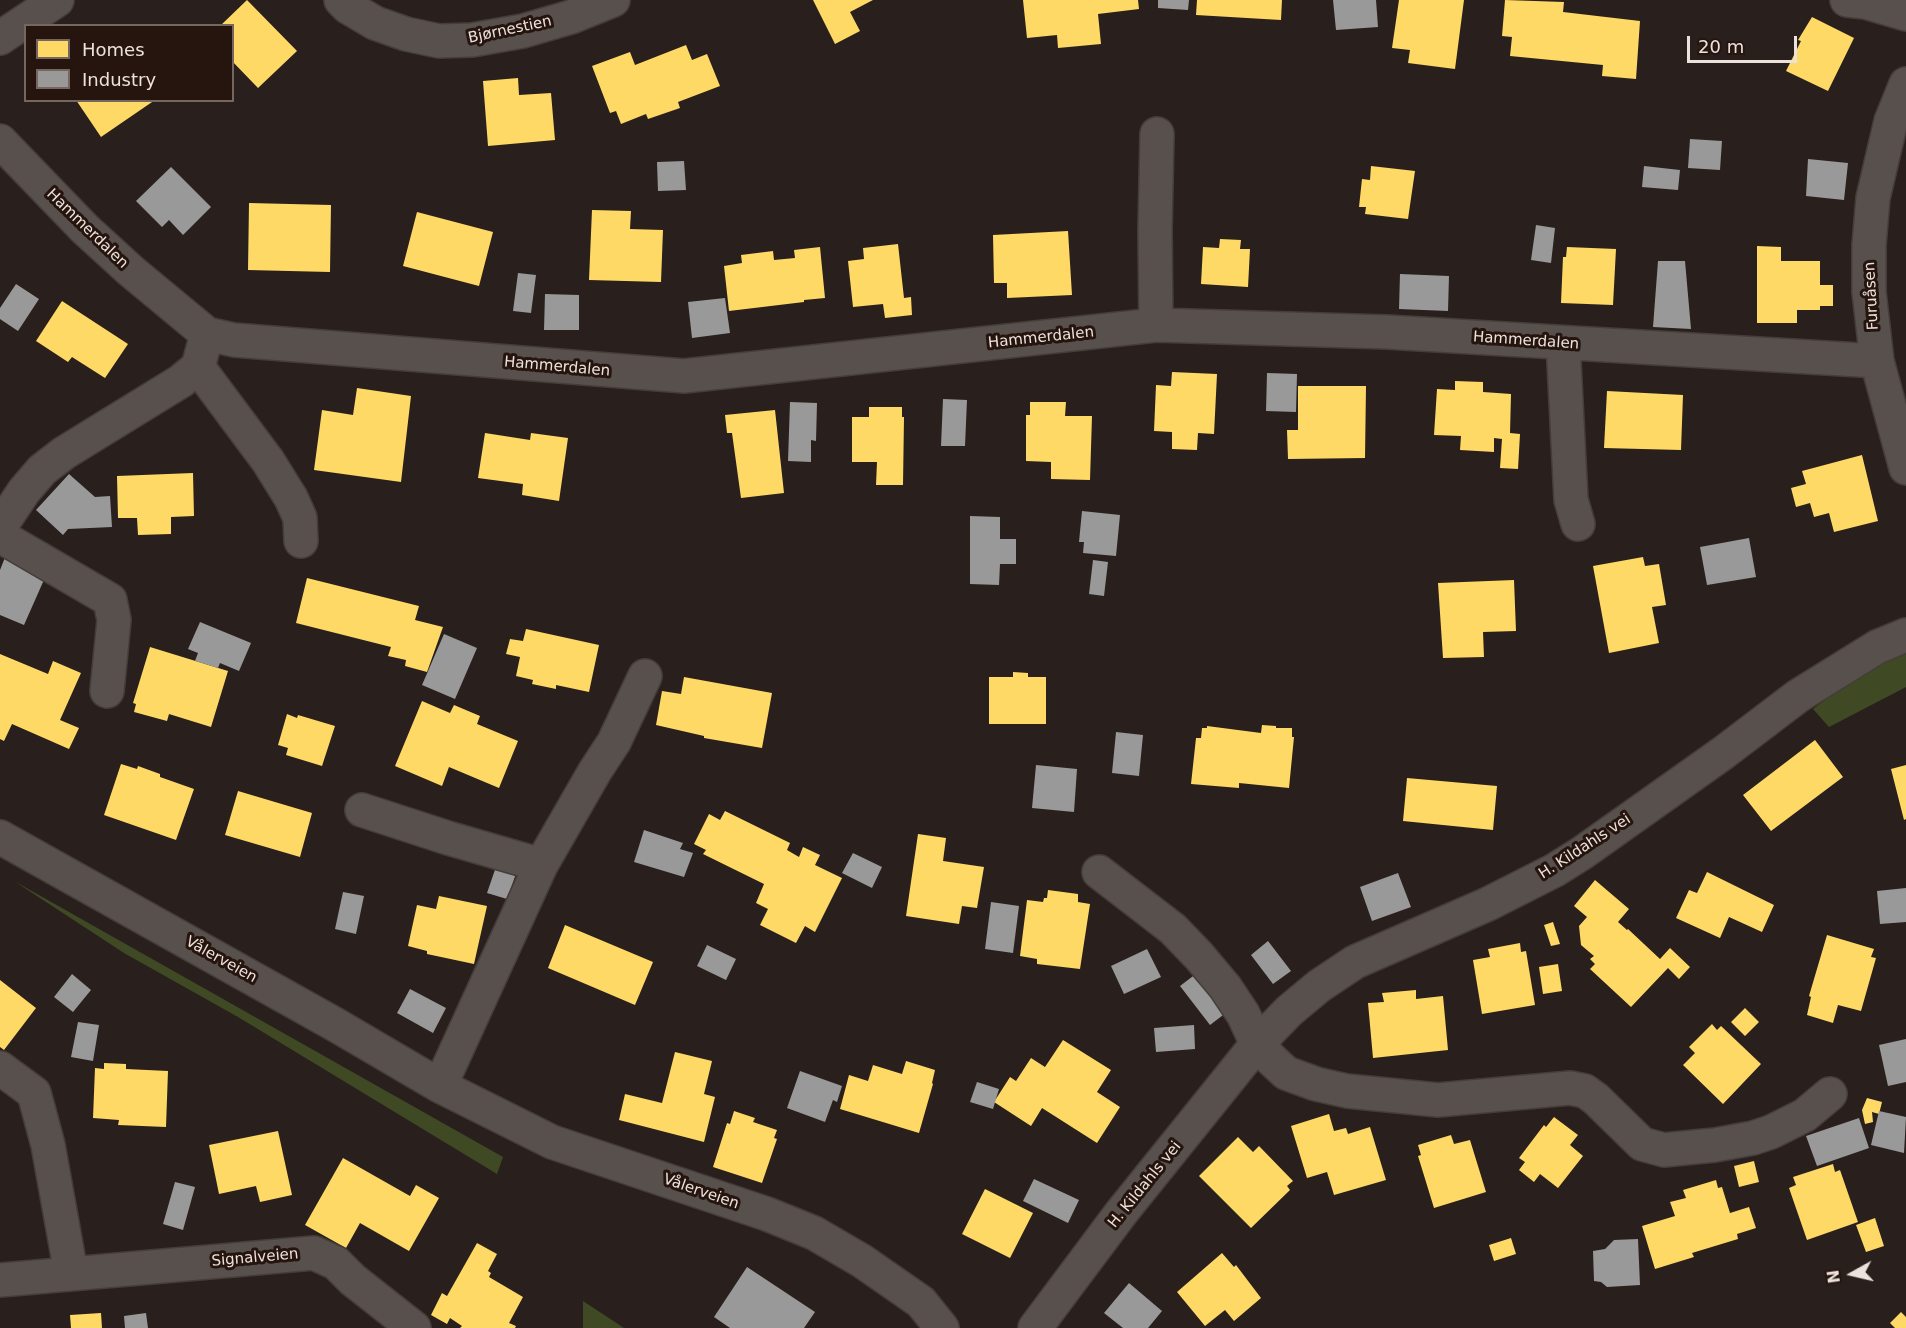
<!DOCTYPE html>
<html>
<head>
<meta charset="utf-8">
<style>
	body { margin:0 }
	#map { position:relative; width:1906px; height:1328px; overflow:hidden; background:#29201d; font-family:"DejaVu Sans",sans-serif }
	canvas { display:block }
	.legend { position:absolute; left:24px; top:24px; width:210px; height:78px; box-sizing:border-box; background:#25150e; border:2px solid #756760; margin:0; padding:8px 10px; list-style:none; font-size:18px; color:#ede1dc }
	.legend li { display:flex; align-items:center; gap:12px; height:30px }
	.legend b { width:30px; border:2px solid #756760 }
	.north { position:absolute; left:1822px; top:1244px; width:60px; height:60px; -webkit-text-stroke:4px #25150e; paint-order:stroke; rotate:262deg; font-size:16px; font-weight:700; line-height:24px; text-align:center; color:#ede1dc }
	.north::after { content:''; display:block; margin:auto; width:21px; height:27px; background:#ede1dc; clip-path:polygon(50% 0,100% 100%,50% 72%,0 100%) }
	.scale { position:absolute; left:1687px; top:36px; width:110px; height:27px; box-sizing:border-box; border:3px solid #ede1dc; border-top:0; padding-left:8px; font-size:18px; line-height:21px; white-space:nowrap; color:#ede1dc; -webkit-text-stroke:4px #25150e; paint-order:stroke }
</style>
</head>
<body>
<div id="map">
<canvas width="1906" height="1328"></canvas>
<ul class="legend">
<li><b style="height:16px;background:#ffd966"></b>Homes</li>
<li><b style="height:16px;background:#999"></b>Industry</li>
</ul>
<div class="north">N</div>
<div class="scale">20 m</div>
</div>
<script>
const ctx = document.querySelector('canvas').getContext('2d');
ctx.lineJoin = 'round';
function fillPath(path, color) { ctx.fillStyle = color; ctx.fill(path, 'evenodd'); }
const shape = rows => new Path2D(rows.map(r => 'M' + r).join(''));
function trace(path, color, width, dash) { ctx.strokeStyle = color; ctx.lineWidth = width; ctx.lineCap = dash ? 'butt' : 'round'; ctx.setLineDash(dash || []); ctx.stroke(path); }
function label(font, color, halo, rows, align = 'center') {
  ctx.font = font + ' "DejaVu Sans",sans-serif'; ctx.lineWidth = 6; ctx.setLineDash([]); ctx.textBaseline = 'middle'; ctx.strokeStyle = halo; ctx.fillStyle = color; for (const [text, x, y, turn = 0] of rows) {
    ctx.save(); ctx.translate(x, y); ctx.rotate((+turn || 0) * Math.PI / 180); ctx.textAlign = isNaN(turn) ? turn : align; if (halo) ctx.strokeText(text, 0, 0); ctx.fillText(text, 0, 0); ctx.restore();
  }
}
const green = shape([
	[1906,648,1906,687,1829,727,1813,709,1850,681],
	[14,881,503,1157,497,1174,238,1017,124,953],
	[583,1301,624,1328,583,1328]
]);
const homes = shape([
	[247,0,297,51,258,88,232,61,232,26,220,26],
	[813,0,873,0,850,12,860,31,835,44],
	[1023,0,1138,0,1139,9,1098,14,1101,44,1058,48,1057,35,1027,38],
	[1197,0,1282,0,1281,20,1196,15],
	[1399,0,1464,0,1455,69,1408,63,1410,50,1392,48],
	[1505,0,1564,2,1563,12,1640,21,1636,79,1602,76,1603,65,1510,56,1512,37,1502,36],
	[1812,17,1854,38,1828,91,1786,71,1801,41,1798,40],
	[686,45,692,60,707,54,720,86,678,102,680,108,648,119,646,114,621,124,616,111,610,113,592,66,630,52,635,65],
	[518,78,519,95,551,93,555,140,488,146,483,81],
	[76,100,155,100,101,137],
	[1371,166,1415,171,1408,219,1365,214,1366,207,1359,207,1362,179,1370,180],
	[249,203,331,205,330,272,248,270],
	[592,210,631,211,630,229,663,230,661,282,589,280],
	[417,212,493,232,479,286,403,266],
	[1068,231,1072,295,1007,298,1007,283,994,283,993,235],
	[1220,239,1241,240,1240,249,1250,249,1248,287,1201,284,1203,247,1219,248],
	[898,244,904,298,911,297,912,315,885,318,883,304,853,307,848,261,864,259,863,248],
	[1757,246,1781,247,1781,261,1820,261,1820,285,1833,285,1833,306,1820,306,1820,310,1797,310,1797,323,1757,323],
	[820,247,825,298,804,300,804,302,729,311,724,266,742,263,741,255,773,251,774,260,795,258,794,250],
	[1567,247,1616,249,1613,305,1561,303,1563,257,1566,257],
	[62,301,128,344,105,378,72,357,68,362,36,341],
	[1172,372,1217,374,1214,434,1198,433,1197,450,1172,449,1172,432,1154,431,1156,385,1171,386],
	[1455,381,1483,382,1483,392,1511,394,1510,433,1520,434,1518,469,1500,468,1502,439,1494,438,1494,452,1460,450,1461,436,1434,435,1437,389,1455,390],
	[1298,386,1366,386,1365,458,1288,459,1287,430,1298,430],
	[357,388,411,396,401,482,314,470,322,410,353,415],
	[1607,391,1683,395,1681,450,1604,448],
	[1030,402,1066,402,1065,416,1092,416,1090,480,1051,479,1051,462,1026,461,1026,415,1030,415],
	[869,407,902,407,902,417,904,417,903,485,876,485,877,462,852,462,852,417,869,417],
	[775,410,784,493,741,498,732,433,727,433,725,415],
	[485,433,530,440,531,433,568,438,559,501,522,495,523,484,478,478],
	[1862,455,1878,521,1834,532,1829,513,1814,517,1810,503,1796,507,1791,488,1806,484,1802,471],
	[193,473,194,516,171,517,171,534,138,535,137,518,118,518,117,476],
	[1643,557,1645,566,1659,564,1666,605,1652,607,1659,643,1609,653,1593,566],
	[307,578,419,606,415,620,443,627,427,672,405,666,406,660,388,656,391,647,296,623],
	[1514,580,1516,631,1483,632,1484,657,1443,658,1438,583],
	[526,629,599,645,589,692,556,685,556,689,532,684,533,680,516,676,520,657,506,654,510,639,523,641],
	[150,647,228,671,211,727,169,714,167,721,134,712,136,704,133,703],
	[0,654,48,674,53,661,81,673,60,720,79,728,69,749,12,724,4,741,0,739],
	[1013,672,1028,673,1028,677,1046,677,1046,724,989,724,989,677,1013,677],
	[684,677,772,693,762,748,704,738,704,736,656,725,662,691,681,694],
	[422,701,450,713,454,705,480,716,477,724,518,741,499,788,449,767,442,786,395,766],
	[287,714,297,718,298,715,335,726,322,766,286,755,288,748,278,745],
	[1262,725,1276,726,1276,728,1292,728,1292,737,1294,737,1289,788,1239,783,1239,788,1191,784,1196,738,1201,738,1202,728,1207,728,1207,726,1261,733],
	[1815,740,1843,777,1771,831,1743,795],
	[121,764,137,769,138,766,160,774,160,777,194,789,176,840,104,815],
	[1906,765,1906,819,1904,820,1891,769],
	[1407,778,1497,786,1493,830,1403,821],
	[238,791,312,813,300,857,225,835],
	[725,811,790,843,787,850,799,857,803,847,820,855,815,865,842,878,815,932,805,926,796,943,760,925,768,909,756,903,764,884,703,854,706,850,694,844,709,814,720,820],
	[918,834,946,838,943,861,984,867,977,908,962,906,959,924,906,916],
	[1707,872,1774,905,1762,932,1729,917,1720,938,1676,918,1689,890,1697,893],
	[1595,880,1629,909,1618,922,1627,930,1628,929,1660,959,1670,948,1690,967,1679,979,1668,968,1631,1007,1590,969,1595,964,1590,959,1594,956,1581,945,1579,926,1587,917,1574,906],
	[1048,890,1078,894,1078,902,1090,904,1080,969,1037,964,1037,959,1020,956,1027,900,1043,902,1044,898,1047,898],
	[439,896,487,906,474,964,427,954,427,951,408,946,417,905,436,909],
	[1553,922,1560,944,1551,946,1544,925],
	[565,925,653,962,635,1005,548,968],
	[1827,935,1874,949,1871,957,1876,958,1861,1011,1838,1005,1833,1023,1807,1015,1811,997,1809,996],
	[1520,943,1521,952,1526,951,1535,1005,1482,1014,1473,960,1490,957,1488,949],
	[1558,964,1562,991,1543,994,1539,967],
	[0,980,36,1008,4,1050,0,1047],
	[1416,990,1416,999,1443,996,1448,1050,1373,1058,1368,1003,1384,1002,1382,993],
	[1745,1008,1759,1022,1745,1036,1731,1022],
	[1712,1024,1717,1030,1721,1026,1761,1064,1723,1104,1683,1065,1695,1053,1689,1047],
	[1063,1040,1111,1070,1097,1092,1120,1107,1097,1143,1042,1108,1031,1126,994,1102,1010,1077,1016,1081,1031,1058,1045,1067],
	[675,1052,712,1061,704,1094,715,1097,704,1142,619,1120,625,1094,662,1103],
	[906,1061,935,1070,932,1083,933,1084,919,1133,840,1109,849,1075,868,1081,873,1065,902,1074],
	[104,1063,126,1064,126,1069,168,1071,166,1127,118,1125,119,1120,93,1118,95,1068,104,1069],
	[1867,1098,1882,1102,1879,1114,1872,1112,1873,1122,1865,1124,1862,1110],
	[734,1111,755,1118,753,1122,777,1130,774,1138,777,1139,762,1183,713,1167,727,1123,730,1124],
	[1329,1114,1334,1131,1346,1128,1348,1134,1370,1127,1386,1180,1334,1195,1327,1172,1307,1178,1291,1126],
	[1554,1117,1578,1135,1570,1145,1583,1156,1558,1188,1540,1174,1534,1182,1519,1170,1525,1162,1519,1158,1544,1125,1546,1127],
	[278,1131,292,1195,260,1202,256,1186,219,1194,209,1145],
	[1451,1135,1454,1144,1470,1140,1486,1192,1434,1208,1418,1156,1421,1155,1418,1145],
	[1238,1137,1253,1152,1259,1146,1293,1181,1287,1186,1290,1190,1251,1228,1199,1176],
	[343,1158,410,1196,416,1185,439,1198,409,1251,360,1223,346,1248,305,1225],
	[1754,1161,1759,1182,1739,1187,1734,1166],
	[1833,1164,1835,1172,1840,1170,1858,1222,1807,1240,1789,1188,1796,1185,1793,1177],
	[1716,1180,1718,1188,1722,1187,1730,1213,1749,1207,1756,1228,1737,1234,1738,1239,1692,1253,1694,1257,1655,1269,1642,1226,1675,1216,1670,1202,1686,1198,1683,1190],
	[985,1189,1033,1213,1010,1258,962,1234],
	[1875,1218,1884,1246,1866,1252,1856,1225],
	[1511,1238,1516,1254,1494,1261,1489,1245],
	[477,1243,497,1254,488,1271,491,1273,489,1277,523,1297,509,1323,516,1326,515,1328,460,1328,462,1326,450,1318,447,1324,431,1315,442,1293,447,1296],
	[1222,1253,1234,1267,1236,1265,1261,1298,1234,1321,1225,1310,1205,1326,1177,1292],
	[1901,1312,1906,1317,1906,1328,1895,1328,1890,1323],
	[101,1313,102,1328,71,1328,70,1315]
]);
const industry = shape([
	[1158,0,1189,0,1188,10,1158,8],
	[1333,0,1376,0,1378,27,1336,30],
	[1690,139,1722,141,1720,170,1688,168],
	[1808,159,1848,163,1844,200,1806,196],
	[684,161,686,190,658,191,657,162],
	[1644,166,1680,170,1678,190,1642,187],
	[171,167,211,207,183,235,169,220,162,227,136,201],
	[1536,225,1555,228,1551,263,1531,260],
	[1658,261,1685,261,1691,329,1653,327],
	[518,273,536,275,531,313,513,311],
	[1400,274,1449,276,1448,311,1399,309],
	[16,284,39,299,18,331,0,319,0,308],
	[545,294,579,295,579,330,544,330],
	[725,298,730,333,692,338,688,302],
	[1267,373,1297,374,1296,412,1266,411],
	[943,399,967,400,965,446,941,446],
	[790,402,817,403,816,441,811,440,811,462,788,461],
	[69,474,95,497,110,496,112,527,68,529,63,535,36,510],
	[1082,511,1120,515,1116,556,1083,553,1084,542,1079,542],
	[970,516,1000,517,1000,539,1016,539,1016,564,1000,564,999,585,970,584],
	[1749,538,1756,577,1707,585,1700,547],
	[6,555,47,573,24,625,0,615,0,570],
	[1093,560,1108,562,1104,596,1089,594],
	[200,622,251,643,239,671,220,663,218,668,195,661,198,653,188,649],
	[444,634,477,648,455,699,422,685],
	[1116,732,1143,735,1139,776,1112,773],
	[1036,765,1077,769,1074,812,1032,808],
	[644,830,683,843,680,849,693,853,684,877,634,862],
	[853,853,882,867,872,888,842,873],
	[498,861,518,868,507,899,487,893],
	[1398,873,1411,907,1372,921,1360,887],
	[1906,888,1906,922,1880,924,1877,891],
	[343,892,364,896,356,934,335,929],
	[991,902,1019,906,1013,953,985,949],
	[1268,941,1291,971,1273,984,1251,955],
	[707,945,736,959,726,980,697,966],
	[1147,949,1161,977,1124,994,1111,966],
	[1201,970,1231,1009,1210,1025,1180,986],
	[72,974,91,990,73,1012,54,997],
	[410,989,446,1008,433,1033,397,1013],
	[78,1022,99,1025,93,1061,71,1057],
	[1194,1025,1195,1049,1156,1052,1154,1028],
	[1906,1039,1906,1082,1888,1086,1879,1045],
	[800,1071,842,1086,837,1102,833,1100,825,1122,787,1108],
	[977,1082,999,1089,993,1109,970,1102],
	[1879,1111,1906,1117,1904,1153,1871,1145],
	[1859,1118,1869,1148,1817,1166,1806,1136],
	[1034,1179,1079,1200,1068,1223,1023,1201],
	[175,1182,195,1187,183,1230,163,1224],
	[1638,1239,1640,1285,1607,1287,1601,1282,1594,1281,1593,1251,1605,1249,1614,1240],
	[747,1267,815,1312,804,1328,730,1328,714,1317],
	[1129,1283,1162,1311,1148,1328,1123,1328,1104,1313],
	[146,1313,148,1328,125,1328,124,1316]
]);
const minor = shape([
	[341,0,348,7,375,23,406,34,439,41,472,40,523,31,571,17,613,0],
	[1847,0,1865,2,1906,14],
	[0,38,57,0],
	[1906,84,1891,121,1873,198,1869,245,1869,292,1877,361,1906,468],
	[0,141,85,229,131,271,207,334,234,340,684,376,1156,325,1387,332,1877,361],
	[1156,325,1155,230,1157,134],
	[1563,343,1571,500,1578,524],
	[198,367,268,461,291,498,300,518,301,541],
	[0,527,24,491,42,470,64,453,181,381,198,367,207,334],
	[0,536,110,600,114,620,107,691],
	[362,810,448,838,541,865],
	[0,837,336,1025,440,1086,552,1142,767,1214,814,1233,862,1261,921,1302,942,1328],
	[1099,872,1173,929,1199,956,1225,987,1243,1014,1257,1044,1272,1060,1286,1073,1316,1084,1347,1091,1438,1100,1570,1088,1585,1091,1596,1099,1642,1144,1664,1150,1715,1145,1753,1138,1771,1132,1805,1115,1830,1094],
	[0,1068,34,1093,48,1145,71,1273],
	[440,1086,541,865,595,771,614,742,645,676],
	[0,1280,314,1253,336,1263,353,1280,414,1328],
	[1035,1328,1121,1213,1257,1044,1289,1011,1319,986,1355,962,1488,904,1555,870,1582,853,1723,753,1798,696,1877,647,1906,635]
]);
const streetNames = [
	["Bjørnestien",510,30,-12],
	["Hammerdalen",87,229,44],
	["Furuåsen",1872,296,-93],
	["Hammerdalen",1041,338,-6],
	["Hammerdalen",1526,341,4],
	["Hammerdalen",557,367,5],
	["H. Kildahls vei",1585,847,-33],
	["Vålerveien",221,960,29],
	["H. Kildahls vei",1145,1185,-51],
	["Vålerveien",701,1192,19],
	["Signalveien",255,1258,-5]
];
fillPath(green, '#3f4a25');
fillPath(homes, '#ffd966');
fillPath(industry, '#999');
trace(minor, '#453d3a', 36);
trace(minor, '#57504d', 33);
label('15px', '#ede1dc', '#25150e', streetNames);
</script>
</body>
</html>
